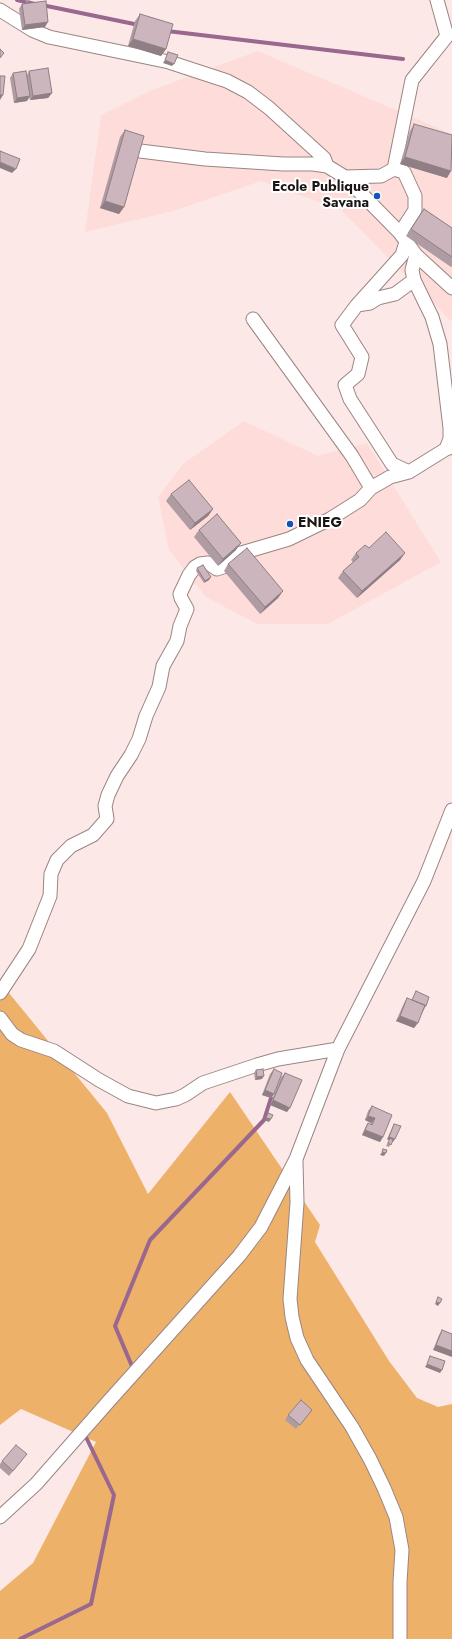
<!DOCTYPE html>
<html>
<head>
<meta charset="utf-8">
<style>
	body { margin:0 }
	canvas { display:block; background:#fce9e7 }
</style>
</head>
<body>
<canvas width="452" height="1639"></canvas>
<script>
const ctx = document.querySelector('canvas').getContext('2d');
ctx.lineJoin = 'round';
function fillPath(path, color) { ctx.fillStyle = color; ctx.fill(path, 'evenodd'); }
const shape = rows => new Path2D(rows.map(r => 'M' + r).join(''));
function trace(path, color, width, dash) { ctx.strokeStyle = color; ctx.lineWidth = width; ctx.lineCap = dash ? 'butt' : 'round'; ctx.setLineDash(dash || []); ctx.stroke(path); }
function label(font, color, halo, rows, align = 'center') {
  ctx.font = font + ' Jost,sans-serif'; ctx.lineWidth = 4; ctx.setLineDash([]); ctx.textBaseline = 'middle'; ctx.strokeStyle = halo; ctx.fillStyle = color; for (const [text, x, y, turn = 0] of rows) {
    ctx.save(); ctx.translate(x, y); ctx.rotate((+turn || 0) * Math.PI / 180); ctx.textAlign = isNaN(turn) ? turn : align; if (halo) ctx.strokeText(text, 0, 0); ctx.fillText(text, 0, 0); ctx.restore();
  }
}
const built = shape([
	[258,51,452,134,452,322,341,210,261,181,173,211,85,232,101,115,152,90],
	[244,421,318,456,367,443,441,562,328,624,257,624,206,597,169,550,158,497,183,464]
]);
const forest = shape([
	[0,982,107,1113,148,1194,230,1092,320,1225,315,1242,389,1361,417,1398,438,1407,452,1404,452,1639,0,1639,0,1591,33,1563,96,1442,21,1409,0,1425]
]);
const stream = shape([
	[17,0,35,4],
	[42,5,139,25],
	[167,31,403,59],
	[134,1371,115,1326,150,1240,264,1120,271,1098],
	[20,1639,91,1604,114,1495,84,1433]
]);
const minor = shape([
	[0,10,32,30,49,37,169,62,227,81,248,92,269,108,324,158,327,166,345,177,400,233,416,255,452,288],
	[140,151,205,159,283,164,313,164,327,166],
	[394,169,412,80,447,36,437,0],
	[345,177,381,176,394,169,404,172,415,196,415,210,400,233],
	[406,242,402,255,357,305,342,325,362,357,358,374,345,385,350,399,392,464,409,472],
	[416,255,412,270,414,280,432,317,440,344,450,428,450,439,446,449],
	[357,305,370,303,378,298,395,294,414,280],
	[253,319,352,456,371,488],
	[0,993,29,949,50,896,51,874,57,860,71,846,93,835,107,819,105,806,108,795,117,776,131,755,139,739,146,716,159,687,163,666,177,641,180,626,187,609,181,598,180,594,189,575,195,567,200,564,208,563,217,569,223,567,238,554,289,539,330,519,360,500,371,488,390,477,409,472,446,449,452,447],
	[0,1018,12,1034,21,1040,54,1051,99,1080,128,1096,156,1103,176,1099,185,1095,203,1083,257,1065,278,1059,338,1049],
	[296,1161,297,1203,290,1299,292,1317,297,1338,307,1360,352,1427,370,1459,384,1488,396,1517,402,1550,400,1582,400,1639],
	[0,1517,36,1484,108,1402,239,1256,261,1227,296,1159,338,1049,424,881,452,810]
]);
const wall = shape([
	[25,0,30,0,27,3],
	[22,4,45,27,22,30,19,9],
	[140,14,166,49,161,56,128,46,135,21],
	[29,71,52,93,48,98,30,100,29,97,27,101,14,103,10,78,13,73,27,75],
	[414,124,447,178,400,164,410,131],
	[125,130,124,207,119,214,100,208,120,137],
	[424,209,452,228,452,266,451,267,406,236],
	[171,494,213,509,208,516,190,530,166,501],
	[199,530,236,550,218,566,194,537],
	[369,548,405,553,400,560,357,598,338,578,343,571,353,562,351,560,356,553],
	[228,564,283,591,278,598,260,614,224,571],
	[197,568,209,580,204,583,196,571],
	[416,991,426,1006,414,1028,396,1021,404,1003,407,998,412,1000],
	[274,1069,274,1094,271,1098,262,1095,270,1074],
	[256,1070,262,1079,255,1080,254,1073],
	[285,1073,287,1112,270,1105,281,1077],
	[372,1106,383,1137,380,1142,362,1135,365,1128,368,1123,371,1124,371,1123,365,1120,368,1111],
	[394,1124,393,1142,392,1141,389,1147,386,1146,389,1140,387,1139,393,1126],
	[442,1330,452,1334,433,1350,439,1335],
	[308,1414,296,1429,285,1420,288,1415],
	[23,1459,9,1476,0,1468,0,1464,2,1461]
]);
const shadedWall = shape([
	[48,22,45,27,22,30,25,25],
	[133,39,166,49,161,56,128,46],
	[165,60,174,64,172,66,163,63],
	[52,93,48,98,30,100,33,96],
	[0,95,3,95,0,100],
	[30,96,27,101,14,103,17,98],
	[405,157,451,171,447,178,400,164],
	[0,162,16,169,12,173,0,168],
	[105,201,124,207,119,214,100,208],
	[213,509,208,516,190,530,195,523],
	[241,543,236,550,218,566,223,559],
	[405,553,400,560,357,598,362,591],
	[211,577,209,580,204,583,205,581],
	[283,591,278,598,260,614,265,607],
	[400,1016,418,1023,414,1028,396,1021],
	[264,1076,262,1079,255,1080,257,1077],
	[265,1090,274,1094,271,1098,262,1095],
	[273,1100,290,1108,287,1112,270,1105],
	[368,1116,375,1118,371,1123,365,1120],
	[266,1118,271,1119,269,1122,264,1120],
	[365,1130,383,1137,380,1142,362,1135],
	[389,1137,395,1139,393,1142,387,1139],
	[382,1152,386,1153,384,1156,380,1155],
	[436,1302,440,1303,438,1306,435,1304],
	[436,1345,452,1351,452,1357,433,1350],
	[427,1364,442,1370,440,1373,425,1367]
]);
const building = shape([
	[46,1,48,22,25,25,22,4,46,1],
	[140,14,173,24,166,49,133,39,140,14],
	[0,49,4,53,0,58,0,49],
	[168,52,178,55,174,64,165,60,168,52],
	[48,68,52,93,33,96,29,71,48,68],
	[26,71,30,96,17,98,13,73,26,71],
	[0,76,5,76,3,95,0,95,0,76],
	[414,124,452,135,451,171,405,157,414,124],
	[125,130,144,136,124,207,105,201,125,130],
	[0,151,20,159,16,169,0,162,0,151],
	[424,209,452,228,452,257,411,229,424,209],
	[189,480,213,509,195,523,171,494,189,480],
	[217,514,241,543,223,559,199,530,217,514],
	[386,532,405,553,362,591,343,571,359,557,356,553,365,545,369,548,386,532],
	[247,548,283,591,265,607,228,564,247,548],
	[203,565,211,577,205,581,197,568,203,565],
	[416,991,429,997,426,1006,412,1000,416,991],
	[407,998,425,1005,418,1023,400,1016,407,998],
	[263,1069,264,1076,257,1077,256,1070,263,1069],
	[274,1069,282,1073,274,1094,265,1090,274,1069],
	[285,1073,302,1080,290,1108,273,1100,285,1073],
	[372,1106,392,1115,383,1137,365,1130,368,1123,372,1125,375,1118,368,1116,372,1106],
	[268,1113,273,1115,271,1119,266,1118,268,1113],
	[394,1124,401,1126,395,1139,389,1137,394,1124],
	[390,1138,393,1140,391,1145,388,1143,390,1138],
	[383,1149,387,1150,386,1153,382,1152,383,1149],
	[438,1297,442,1299,440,1303,436,1302,438,1297],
	[442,1330,452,1334,452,1351,436,1345,442,1330],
	[430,1356,445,1361,442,1370,427,1364,430,1356],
	[301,1400,312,1410,300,1425,288,1415,301,1400],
	[16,1445,27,1454,13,1471,2,1461,16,1445]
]);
const markers = [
	[377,196,4,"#1453be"],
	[290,524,4,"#1453be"]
];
const poiNames = [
	["Ecole Publique",369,188],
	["Savana",369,204],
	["ENIEG",298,524,"left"]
];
fillPath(built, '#fddcda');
fillPath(forest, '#edb169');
trace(stream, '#9a678f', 4);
trace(minor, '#9b8583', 15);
trace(minor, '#fff', 13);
fillPath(wall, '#af9ca2');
fillPath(shadedWall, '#8f7f84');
fillPath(building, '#ccb5bc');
trace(building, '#8f7f84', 1);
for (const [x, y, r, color] of markers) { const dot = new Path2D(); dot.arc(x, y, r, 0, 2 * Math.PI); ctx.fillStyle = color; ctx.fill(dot); trace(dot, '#fff', 1.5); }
label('bold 14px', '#1d1515', '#fff', poiNames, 'right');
</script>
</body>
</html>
